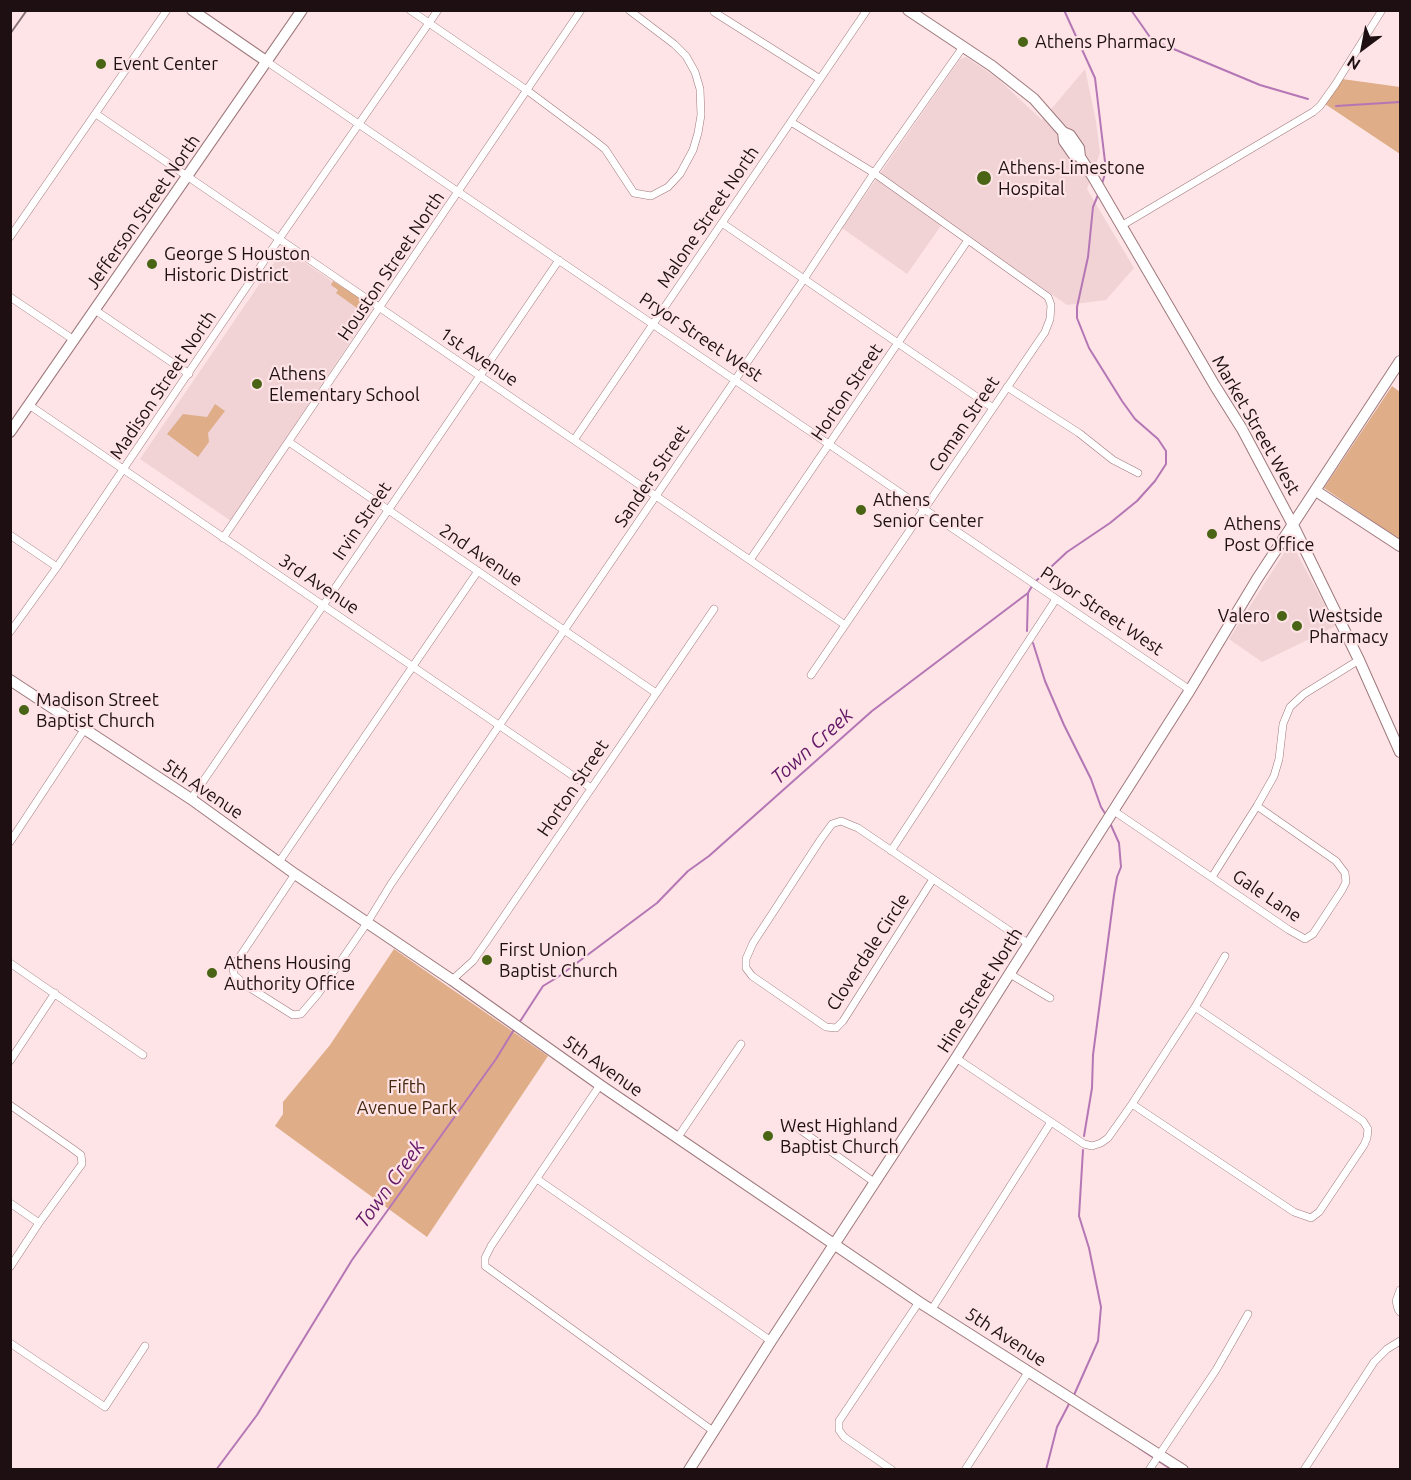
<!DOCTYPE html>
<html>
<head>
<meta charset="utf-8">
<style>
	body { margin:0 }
	#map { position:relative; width:1411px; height:1480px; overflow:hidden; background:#fee4e6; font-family:Ubuntu,sans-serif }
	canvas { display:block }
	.frame { position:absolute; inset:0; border:12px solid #1e1012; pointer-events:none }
	.north { position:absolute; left:1333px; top:18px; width:60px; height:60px; -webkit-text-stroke:4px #fee4e6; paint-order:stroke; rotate:212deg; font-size:16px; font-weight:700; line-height:24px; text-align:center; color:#1e1012 }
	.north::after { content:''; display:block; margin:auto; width:21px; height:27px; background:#1e1012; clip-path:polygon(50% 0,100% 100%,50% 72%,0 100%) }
</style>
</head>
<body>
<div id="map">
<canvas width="1411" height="1480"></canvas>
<div class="frame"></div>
<div class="north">N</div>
</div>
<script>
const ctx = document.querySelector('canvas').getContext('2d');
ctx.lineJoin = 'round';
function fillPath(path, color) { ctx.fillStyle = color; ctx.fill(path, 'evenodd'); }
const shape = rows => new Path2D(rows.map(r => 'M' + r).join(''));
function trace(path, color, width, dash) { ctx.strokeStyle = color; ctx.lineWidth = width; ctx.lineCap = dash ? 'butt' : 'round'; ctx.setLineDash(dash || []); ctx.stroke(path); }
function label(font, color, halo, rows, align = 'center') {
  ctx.font = font + ' Ubuntu,sans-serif'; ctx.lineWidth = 4.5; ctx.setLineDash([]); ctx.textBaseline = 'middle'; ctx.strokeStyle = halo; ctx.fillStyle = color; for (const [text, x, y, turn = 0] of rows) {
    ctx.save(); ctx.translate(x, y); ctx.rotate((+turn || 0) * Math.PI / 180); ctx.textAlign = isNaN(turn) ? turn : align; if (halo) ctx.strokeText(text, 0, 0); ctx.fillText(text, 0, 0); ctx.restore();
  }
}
const built = shape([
	[966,57,997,78,1042,120,1085,69,1096,121,1100,153,1087,189,1134,268,1106,300,1067,305,945,220,907,274,842,228,960,59],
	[284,248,372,309,231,521,140,459],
	[1291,542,1336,626,1262,662,1229,639]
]);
const green = shape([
	[1342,79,1400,87,1400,154,1325,104],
	[333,281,363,300,365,305,361,311,336,293,338,290,331,285],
	[1392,386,1400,392,1400,540,1324,488],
	[215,404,225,411,208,433,209,442,198,457,167,434,183,414,207,417],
	[394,949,548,1056,427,1237,275,1126,283,1114,283,1102,330,1045]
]);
const stream = shape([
	[1064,10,1095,78,1106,170,1102,184],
	[1131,10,1152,40,1260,85,1308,99],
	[1336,106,1400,102],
	[1036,581,1067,552,1110,523,1137,501,1155,481,1166,464,1166,451,1158,439,1135,419,1122,401,1089,348,1077,318,1077,307,1088,257,1093,207,1098,195],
	[1027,631,1028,593],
	[1033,643,1045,681,1064,725,1091,779,1101,807,1106,815],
	[519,1023,543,986,558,977,657,903,688,871,709,856,872,711,1028,593,1032,586],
	[1084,1136,1092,1088,1093,1055,1114,895,1117,877,1121,867,1119,843,1110,823],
	[1074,1395,1098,1341,1101,1307,1089,1248,1079,1216,1083,1150],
	[1139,1448,1172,1470],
	[216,1470,257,1415,352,1260,496,1059,515,1028],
	[1046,1470,1057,1427,1070,1402]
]);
const street = shape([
	[410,10,528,91,591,138,605,149,634,193,651,196,668,187,680,174,693,150,698,133,701,115,700,89,695,72,686,56,674,44,629,10],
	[714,12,820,79],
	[266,61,1190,690],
	[96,114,845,625],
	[791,122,874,173,1048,297,1051,305,1050,319,1045,332,811,675],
	[722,223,993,408],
	[1121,226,1313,112,1320,106,1335,85,1382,10],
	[10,237,167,10],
	[10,297,74,340],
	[95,310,189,374],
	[1007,387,1079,433,1113,460,1138,473],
	[29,405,591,788],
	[574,440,867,10],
	[289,442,656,693],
	[10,535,57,567],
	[223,538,581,10],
	[750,560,968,240],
	[10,632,57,567,279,239,438,10],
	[191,799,559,260],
	[1114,811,1289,930,1305,939,1313,934,1342,890,1346,882,1345,873,1336,861,1257,806],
	[10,842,84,730],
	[891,851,1056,599],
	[279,862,478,571],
	[295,874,233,967,234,975,247,986,293,1015,301,1014,318,994,367,923,391,884,804,279,874,173,963,47],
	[1212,877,1257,806,1274,776,1279,759,1283,724,1290,707,1304,694,1359,660],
	[933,879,843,1021,836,1028,826,1027,752,976,746,968,746,959,753,943,821,839,832,824,841,821,858,828,1029,944],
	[10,963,143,1055],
	[1010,974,1050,998],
	[452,980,473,961,487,941,714,609],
	[956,1058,1084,1144,1092,1146,1101,1143,1108,1138,1132,1104,1195,1007,1225,956],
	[10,1061,55,993],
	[600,1085,491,1246,485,1258,485,1266,713,1431],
	[1132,1104,1294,1212,1311,1218,1319,1212,1364,1145,1367,1138,1368,1129,1363,1121,1195,1007],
	[10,1105,73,1149,81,1155,82,1164,39,1223,10,1267],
	[792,1124,874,1182],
	[678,1137,741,1044],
	[537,1179,771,1341],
	[10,1203,39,1223],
	[1400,1290,1396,1301,1398,1309,1400,1312],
	[932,1309,1051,1122],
	[10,1343,105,1407,145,1346],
	[892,1470,844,1437,839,1430,839,1421,919,1302],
	[965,1470,1029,1371],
	[1149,1470,1216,1370,1248,1314],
	[1304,1470,1374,1362,1387,1349,1400,1341]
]);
const secondary = shape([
	[192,10,266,61],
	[908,10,992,66,1034,99,1063,132,1070,135,1079,148,1080,157],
	[1063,132,1064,141,1073,154,1080,157,1093,177,1215,386,1242,429,1293,525,1359,660,1400,752],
	[10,432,302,10],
	[1316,491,1400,546],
	[10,680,191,799,295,874,452,980,600,1085,919,1302,1183,1470],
	[689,1470,771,1341,956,1058,1190,690,1257,579,1400,361]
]);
const rail = shape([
	[10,34,27,10]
]);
const markers = [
	[1023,42,6,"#496414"],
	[101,64,6,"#496414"],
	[984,178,8,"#496414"],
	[152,264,6,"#496414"],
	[257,384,6,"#496414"],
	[861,510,6,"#496414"],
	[1212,534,6,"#496414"],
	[1282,616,6,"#496414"],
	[1297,626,6,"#496414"],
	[24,710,6,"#496414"],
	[487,960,6,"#496414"],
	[212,973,6,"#496414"],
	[768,1136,6,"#496414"]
];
const poiNames = [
	["Athens Pharmacy",1035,42],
	["Event Center",113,64],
	["Athens-Limestone",998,168],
	["Hospital",998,189],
	["George S Houston",164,254],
	["Historic District",164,275],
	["Athens",269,374],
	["Elementary School",269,395],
	["Athens",873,500],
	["Senior Center",873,521],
	["Athens",1224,524],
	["Post Office",1224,545],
	["Valero",1270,616,"right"],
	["Westside",1309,616],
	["Pharmacy",1309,637],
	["Madison Street",36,700],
	["Baptist Church",36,721],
	["First Union",499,950],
	["Baptist Church",499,971],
	["Athens Housing",224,963],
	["Authority Office",224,984],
	["West Highland",780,1126],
	["Baptist Church",780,1147]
];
const streetNames = [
	["Jefferson Street North",143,212,-55],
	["Malone Street North",708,217,-56],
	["Houston Street North",391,266,-56],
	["Pryor Street West",701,337,34],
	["1st Avenue",479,357,34],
	["Madison Street North",163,385,-56],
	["Horton Street",847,392,-56],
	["Coman Street",964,424,-56],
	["Market Street West",1256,425,60],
	["Sanders Street",652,476,-56],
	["Irvin Street",362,521,-56],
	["2nd Avenue",481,555,34],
	["3rd Avenue",319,584,34],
	["Pryor Street West",1102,611,34],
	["Horton Street",573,788,-56],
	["5th Avenue",203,789,34],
	["Gale Lane",1267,896,34],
	["Cloverdale Circle",868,952,-57],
	["Hine Street North",980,990,-58],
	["5th Avenue",603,1066,35],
	["5th Avenue",1006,1337,33]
];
const parkNames = [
	["Fifth",407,1087],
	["Avenue Park",407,1108]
];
const waterNames = [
	["Town Creek",812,746,-42],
	["Town Creek",390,1184,-54]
];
fillPath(built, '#f1d3d6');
fillPath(green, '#dfad88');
trace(stream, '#b476b5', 2);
trace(street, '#9e787c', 8);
trace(secondary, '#9e787c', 12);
trace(street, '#fff', 7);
trace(secondary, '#fff', 10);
trace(rail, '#867375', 2);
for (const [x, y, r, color] of markers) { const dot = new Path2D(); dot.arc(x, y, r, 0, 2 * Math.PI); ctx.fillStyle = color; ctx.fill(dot); trace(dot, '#fee4e6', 2); }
label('18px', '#1e1012', '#fee4e6', poiNames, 'left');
label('18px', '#1e1012', '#fee4e6', streetNames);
label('18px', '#46280f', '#fee4e6', parkNames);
label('italic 20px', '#641867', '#fee4e6', waterNames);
</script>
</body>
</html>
